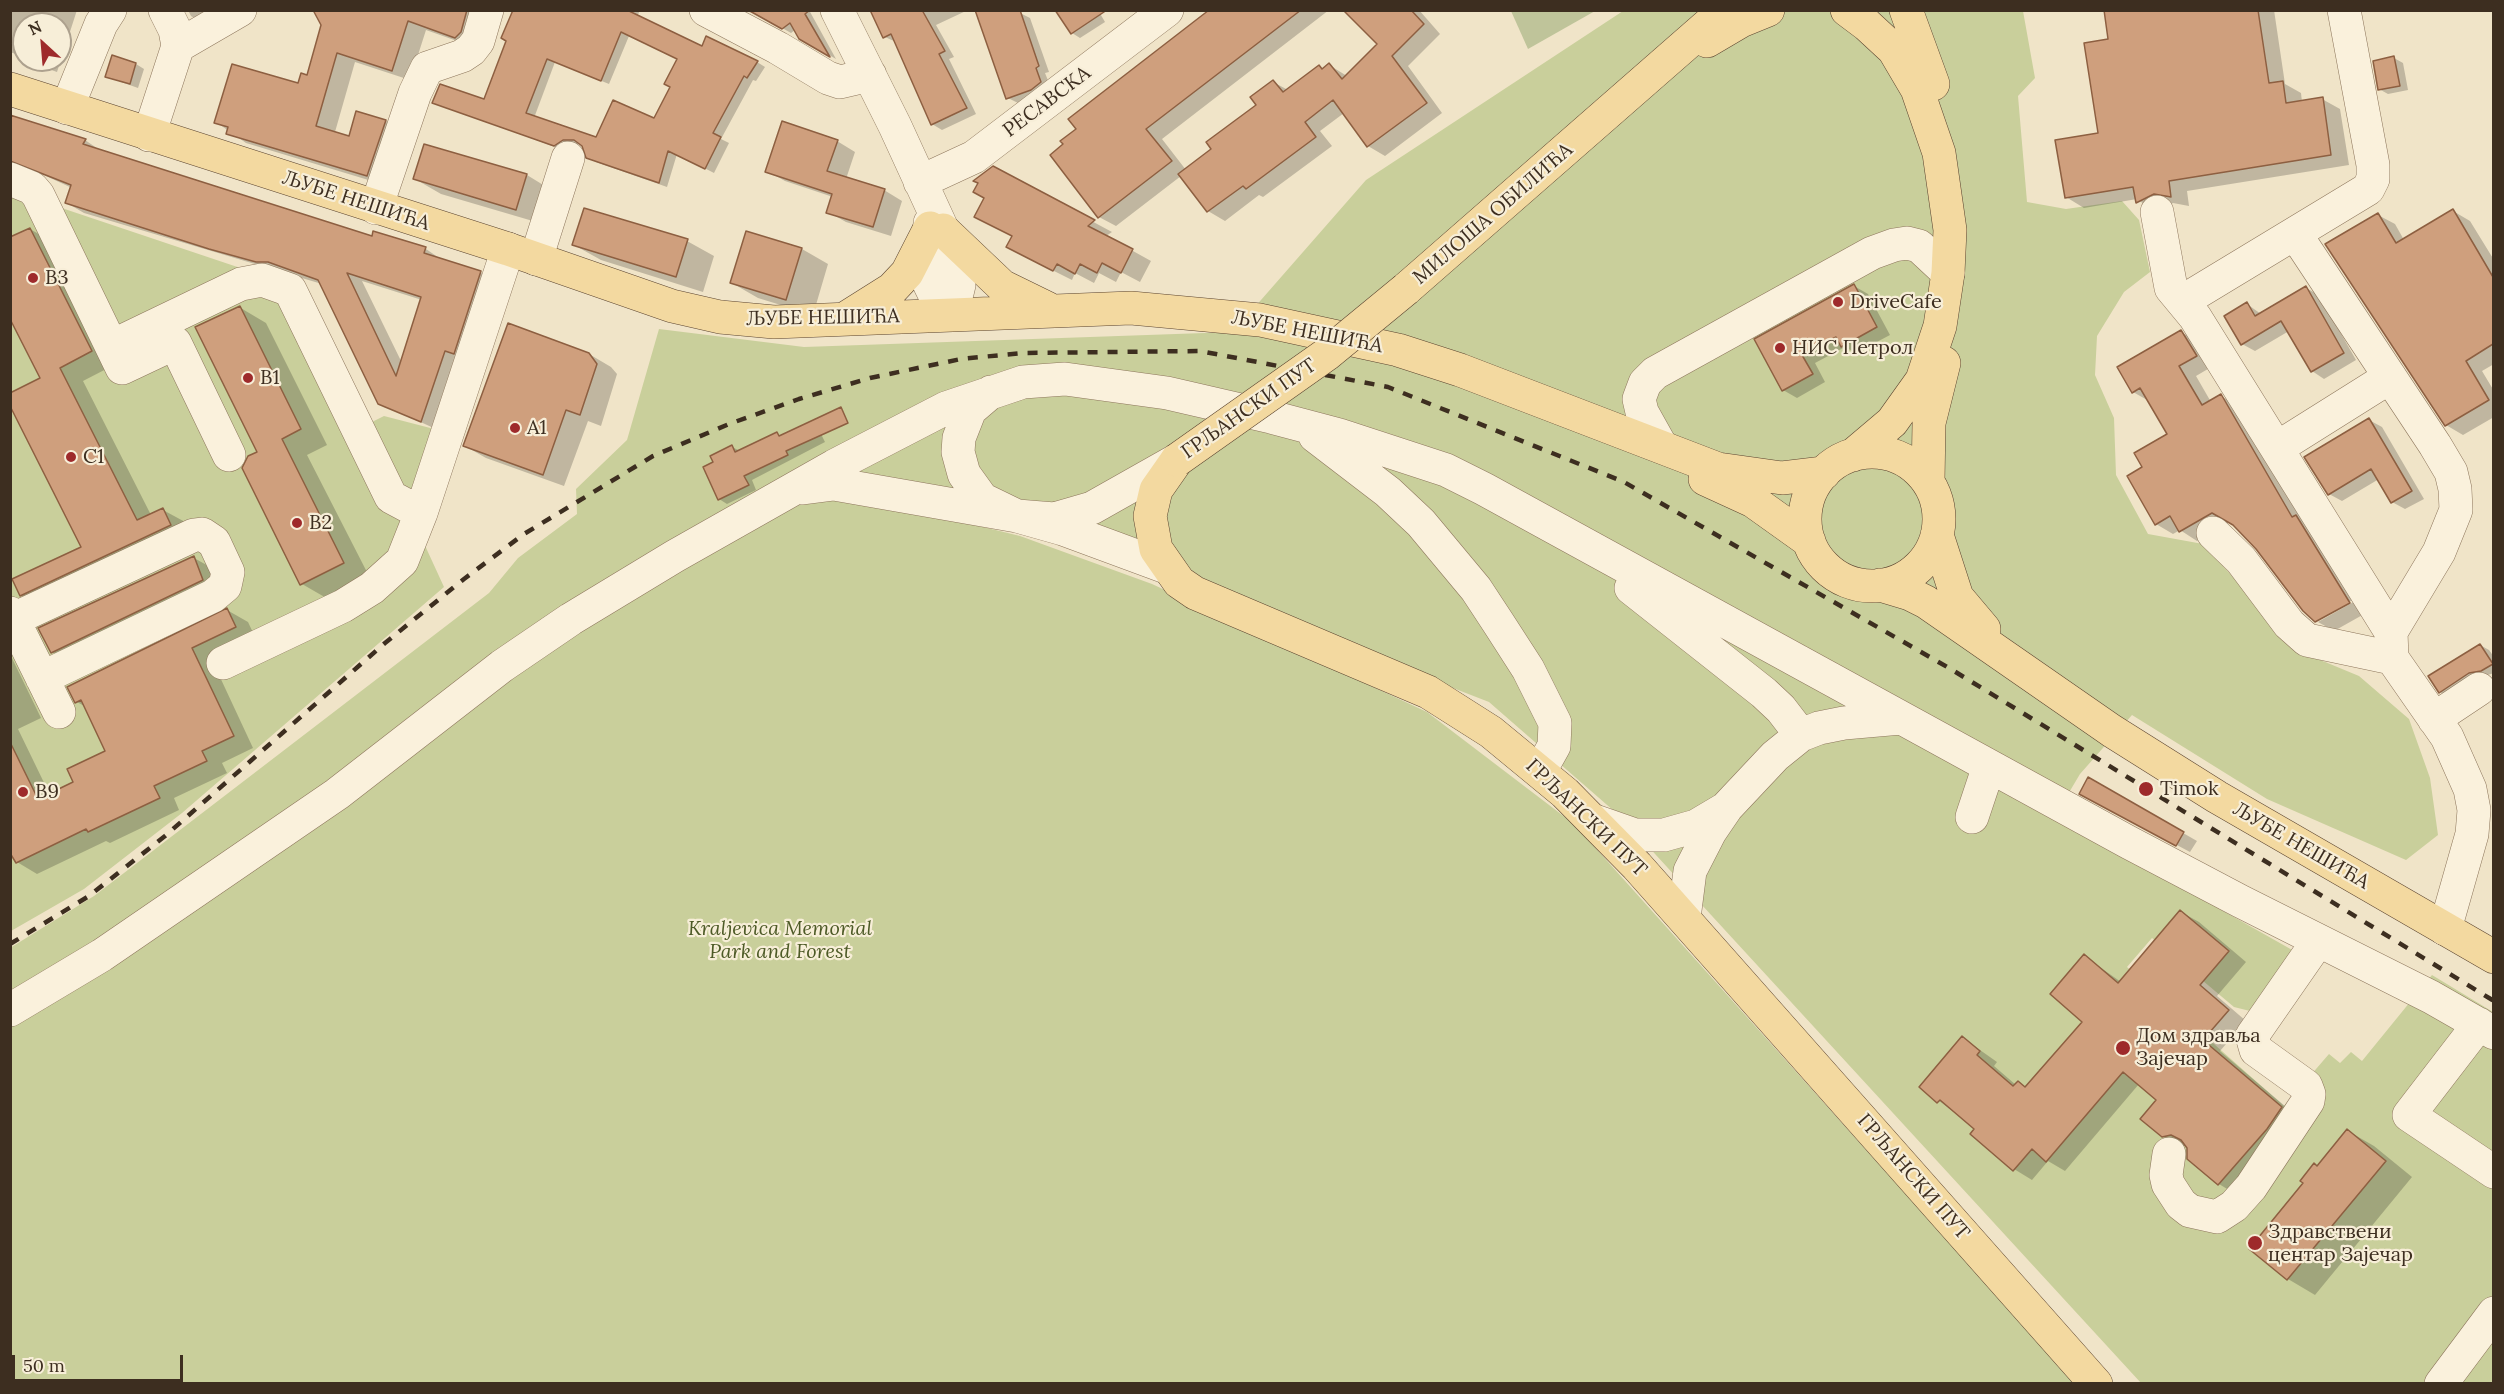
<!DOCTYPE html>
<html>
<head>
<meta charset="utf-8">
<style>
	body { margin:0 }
	#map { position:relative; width:2504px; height:1394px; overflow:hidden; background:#f0e4c8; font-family:Lora,serif }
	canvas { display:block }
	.frame { position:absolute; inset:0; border:12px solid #3d2e20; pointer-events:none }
	.north { position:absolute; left:12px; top:12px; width:60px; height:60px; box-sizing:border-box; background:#f7eed8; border:2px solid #ada18e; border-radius:50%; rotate:334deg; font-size:16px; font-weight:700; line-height:24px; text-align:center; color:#3d2e20 }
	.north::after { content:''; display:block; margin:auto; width:21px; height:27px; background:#9e2a2b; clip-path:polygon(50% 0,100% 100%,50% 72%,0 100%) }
	.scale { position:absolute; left:12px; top:1355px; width:171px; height:27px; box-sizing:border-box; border:3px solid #3d2e20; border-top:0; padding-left:8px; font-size:18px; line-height:21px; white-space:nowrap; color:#3d2e20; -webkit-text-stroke:4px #f7eed8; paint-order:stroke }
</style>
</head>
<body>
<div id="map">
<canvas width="2504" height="1394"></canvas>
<div class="frame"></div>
<div class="north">N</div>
<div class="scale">50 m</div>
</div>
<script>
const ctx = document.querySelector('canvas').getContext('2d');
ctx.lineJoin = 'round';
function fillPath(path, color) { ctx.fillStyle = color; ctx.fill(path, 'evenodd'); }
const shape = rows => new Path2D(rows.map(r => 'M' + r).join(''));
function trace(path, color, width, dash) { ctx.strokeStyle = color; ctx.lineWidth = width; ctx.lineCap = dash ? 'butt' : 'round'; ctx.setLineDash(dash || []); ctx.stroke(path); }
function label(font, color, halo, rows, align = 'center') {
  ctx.font = font + ' Lora,serif'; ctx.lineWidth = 4.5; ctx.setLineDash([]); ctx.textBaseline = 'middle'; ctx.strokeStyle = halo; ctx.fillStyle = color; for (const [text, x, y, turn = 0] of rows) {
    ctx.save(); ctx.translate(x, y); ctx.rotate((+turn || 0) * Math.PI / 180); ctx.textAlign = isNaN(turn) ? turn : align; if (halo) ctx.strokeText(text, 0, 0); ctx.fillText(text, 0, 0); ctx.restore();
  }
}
const green = shape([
	[1623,11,2023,11,2035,78,2018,96,2027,202,2066,209,2122,201,2139,220,2150,272,2124,292,2097,336,2095,375,2114,418,2116,475,2148,534,2203,544,2301,652,2359,676,2409,719,2430,778,2438,835,2406,860,2267,799,2132,715,2080,774,2055,816,2294,951,2250,1011,2234,1007,2152,938,2127,967,2284,1106,2329,1054,2340,1063,2351,1052,2362,1061,2432,975,2493,1012,2493,1383,2141,1383,1622,818,1489,702,946,491,881,502,1020,536,1152,584,1427,712,1574,824,2075,1383,11,1383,10,948,94,896,489,593,518,558,577,514,576,489,627,440,659,329,804,347,1233,332,1366,180],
	[11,191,300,288,364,426,384,416,438,430,422,539,444,587,182,813,84,889,11,931]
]);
const cemetery = shape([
	[1511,11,1595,11,1528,49]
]);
const shadow = shape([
	[10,10,77,10,57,72,40,66,31,60,60,60,60,24,24,24,24,57,10,52],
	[188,10,223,10,202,23,191,16],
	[439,10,490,10,474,47,426,30,410,80,355,62,335,132,350,138,386,121,403,131,385,185,246,143,216,122,299,85,308,77,323,25],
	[514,10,640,10,637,17,702,48,757,62,765,67,756,81,753,80,721,139,729,143,714,173,677,154,667,187,596,162,587,157,582,144,572,144,563,150,433,102,484,101,508,41],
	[629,36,679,59,672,86,655,120,597,139,534,118,555,62,609,84],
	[809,10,836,59,800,38,795,30,791,33,761,16],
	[872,10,968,10,936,25,954,57,949,59,976,114,942,130,932,124,896,42,885,37],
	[1098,10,1105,22,1080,38,1072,33],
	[1212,10,1329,10,1162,139,1186,170,1213,150,1258,105,1273,82,1288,90,1319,67,1324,69,1329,65,1347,76,1379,44,1345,10,1419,10,1440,34,1408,66,1442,113,1385,156,1368,146,1344,113,1320,131,1332,146,1263,197,1259,195,1225,221,1208,211,1181,176,1116,226,1099,217,1052,155],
	[2105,10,2274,10,2285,84,2301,93,2302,102,2322,99,2340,109,2349,165,2187,191,2189,206,2173,203,2155,212,2137,199,2084,208,2066,197,2100,134,2110,40],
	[1020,13,1030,18,1049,72,1045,73,1051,88,1018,103,1008,98],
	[2394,58,2403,63,2408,90,2388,94,2379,89],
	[136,64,144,69,138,88,107,77],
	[10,116,85,140,101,151,373,238,375,233,426,249,442,260,480,272,497,282,438,430,379,403,322,284,84,213,67,203,72,188,35,171,19,172,10,169],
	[362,281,422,300,402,363],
	[837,141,855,152,846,179,884,190,902,201,891,236,846,222,828,212,833,197,785,181,767,171],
	[425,146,527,175,553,191,543,224,441,194,415,179],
	[993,168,1112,232,1106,236,1151,261,1140,282,1121,272,1116,282,1099,273,1094,283,1075,273,1072,280,1026,257,986,198,979,183,975,180],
	[2453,211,2470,221,2494,260,2494,364,2482,371,2494,391,2494,417,2463,435,2446,425,2378,215,2395,224,2404,240],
	[30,229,54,243,114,365,83,381,151,515,163,510,187,523,45,608,21,595,83,547,42,379],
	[687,241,714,256,703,292,601,260,574,245],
	[802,249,828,264,813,315,758,298,732,283],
	[1854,286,1868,294,1890,335,1856,353,1845,347,1815,363,1825,382,1797,398,1783,390,1756,340],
	[2306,288,2319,295,2356,360,2324,379,2312,371,2289,331,2255,351,2242,344,2247,304,2261,314],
	[239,307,266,323,327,445,307,455,370,578,328,599,302,584,259,452],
	[2181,332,2199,342,2213,366,2196,376,2211,402,2221,396,2238,406,2366,613,2334,631,2318,622,2357,600,2356,598,2316,621,2257,548,2230,522,2197,541,2180,530,2173,534,2156,524,2144,468,2169,435,2149,401,2133,392],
	[589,354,611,367,617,374,601,426,588,421,564,486,486,458,465,446],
	[2369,420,2382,427,2424,499,2405,509,2392,502,2379,479,2342,501,2329,494],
	[818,428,825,442,752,480,756,490,727,504,719,499,715,463,732,447,740,451,777,434,781,436],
	[194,558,212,568,220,590,70,662,52,652],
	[227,610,248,622,256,639,212,660,253,748,222,763,227,773,174,798,179,810,110,843,106,841,37,874,17,862,10,849,10,654,41,718,18,729,50,795,75,782,107,751,86,707,77,702],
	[2480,645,2489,650,2494,657,2494,673,2478,678,2449,697,2440,692],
	[2089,779,2197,841,2190,852,2094,801],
	[2181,912,2199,922,2246,962,2217,996,2246,1021,2220,1051,2299,1118,2237,1195,2219,1184,2189,1158,2187,1146,2181,1146,2162,1136,2158,1100,2139,1084,2065,1171,2048,1161,2032,1180,2014,1169,1976,1129,1921,1087,1963,1038,1997,1062,1994,1066,2016,1085,2018,1083,2027,1088,2084,1021,2084,956,2121,982],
	[2348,1131,2374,1146,2412,1177,2315,1295,2288,1279,2251,1248]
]);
const building = shape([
	[313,10,467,10,461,32,455,38,408,21,392,71,337,53,316,126,349,136,356,111,386,120,367,176,226,134,228,127,214,123,232,64,298,83,301,73,307,75,321,25,313,10],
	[513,10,627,10,702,46,706,36,758,61,747,78,744,76,713,133,721,137,705,169,668,151,659,183,586,158,582,146,574,140,563,140,554,146,432,103,440,84,484,99,506,41,501,38,513,10],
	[621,32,677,59,664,84,670,87,654,118,613,100,596,137,526,113,547,59,601,81,621,32],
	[748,10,810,10,805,14,830,57,799,39,790,23,782,29,748,10],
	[870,10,922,10,945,51,939,54,967,108,931,125,891,34,883,38,870,10],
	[975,10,1020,10,1039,66,1036,68,1041,82,1031,90,1006,99,975,10],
	[1055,10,1107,10,1071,34,1055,10],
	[1209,10,1301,10,1146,129,1172,161,1098,218,1050,155,1063,144,1060,141,1076,129,1068,119,1209,10],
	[1343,10,1411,10,1424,24,1392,56,1427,103,1367,147,1333,100,1305,122,1316,137,1246,189,1243,186,1207,212,1178,174,1211,149,1206,142,1256,105,1250,97,1273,80,1283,92,1319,65,1322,69,1329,63,1342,79,1377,44,1343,10],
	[2104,10,2258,10,2269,83,2283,81,2286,103,2323,97,2331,155,2169,181,2171,197,2154,194,2136,203,2133,187,2065,198,2055,140,2098,133,2084,43,2108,39,2104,10],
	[112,55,136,63,130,84,105,77,112,55],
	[2394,56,2400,86,2378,90,2373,61,2394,56],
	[10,115,86,139,83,144,372,236,373,231,426,247,424,253,481,271,454,354,445,351,421,422,378,404,318,280,268,262,256,262,209,249,65,203,71,185,10,161,10,115],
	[347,273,421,297,396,376,347,273],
	[782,121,838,140,827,171,885,189,873,227,826,213,832,194,765,172,782,121],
	[424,144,527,174,516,210,413,179,424,144],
	[993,166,1095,220,1088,226,1133,249,1121,273,1102,263,1097,273,1080,264,1075,274,1057,264,1053,271,1006,247,1012,236,974,217,984,198,973,192,978,183,973,181,993,166],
	[584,208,688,239,676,277,572,245,584,208],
	[2453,209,2493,277,2493,344,2466,361,2489,400,2445,426,2325,244,2378,213,2396,243,2453,209],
	[30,228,92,351,60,368,137,520,163,508,171,525,20,596,12,579,81,547,10,406,10,393,40,378,10,319,10,237,30,228],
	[746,231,802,248,786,300,730,283,746,231],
	[1854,284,1877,327,1841,347,1836,337,1802,355,1813,374,1782,391,1754,339,1854,284],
	[2306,286,2344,353,2311,372,2281,321,2241,345,2224,316,2247,302,2255,316,2306,286],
	[240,306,301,429,282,439,344,563,300,585,242,468,248,456,257,452,195,327,240,306],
	[508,323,589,353,597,364,580,415,566,410,543,475,463,446,508,323],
	[2181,330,2197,356,2179,366,2202,405,2221,394,2292,517,2296,515,2350,603,2315,622,2303,611,2256,549,2233,525,2212,513,2179,532,2170,516,2155,525,2127,476,2142,467,2134,453,2167,434,2140,388,2132,393,2117,367,2181,330],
	[841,407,848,423,786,451,788,455,744,476,749,485,718,500,703,467,713,462,710,456,732,445,735,452,777,432,779,436,841,407],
	[2369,418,2412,491,2391,503,2371,469,2328,495,2304,457,2369,418],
	[194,556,203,580,51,653,38,628,194,556],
	[227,608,236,627,192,648,234,736,202,751,207,761,154,786,160,798,88,832,86,829,16,863,10,853,10,742,38,799,73,782,67,769,105,751,81,700,75,703,67,687,227,608],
	[2480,644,2493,664,2481,671,2469,673,2439,693,2428,676,2480,644],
	[2088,777,2184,832,2176,846,2079,794,2088,777],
	[2180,910,2229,951,2200,985,2229,1010,2203,1040,2282,1107,2267,1129,2218,1185,2187,1159,2187,1148,2181,1140,2171,1135,2162,1137,2140,1119,2156,1100,2123,1072,2046,1162,2032,1149,2013,1171,1970,1134,1974,1129,1940,1100,1937,1103,1919,1087,1962,1036,1980,1051,1977,1055,2013,1086,2018,1081,2025,1087,2082,1022,2050,994,2084,954,2118,983,2180,910],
	[2347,1129,2386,1161,2287,1280,2249,1249,2303,1183,2300,1181,2314,1163,2317,1166,2347,1129]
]);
const minor = shape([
	[165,10,175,30,178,46],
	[706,10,778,48,828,78,840,82,870,75],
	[837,10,895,126,951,248,959,285,952,314],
	[67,108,101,24,110,10],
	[149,135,178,46,240,10],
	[10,179,32,188,38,195,122,368,175,343,229,455],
	[920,182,974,157,1167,10],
	[376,208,415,93,427,68,462,56,471,50,478,41,487,10],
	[2157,212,2171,288,2195,317,2391,632],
	[930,223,927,262,929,283,944,314],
	[2296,235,2435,445,2451,472,2455,489,2456,510,2439,552,2391,632,2392,658,2447,737,2470,789,2474,810,2472,834,2445,929],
	[536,259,568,158],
	[2183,301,2368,189,2373,179,2373,165,2344,10],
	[112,346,241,284,262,280,290,290,391,497,421,513,508,249],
	[991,392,970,410,959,438,958,452,964,474,982,499,1017,516,1063,529,1166,567],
	[1315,436,1388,492,1421,523,1476,589,1499,624,1528,669,1555,723,1554,746,1540,771],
	[1661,446,1642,412,1639,399,1645,383,1655,373,1872,253,1894,245,1907,243,1919,246,1948,273],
	[2277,448,2390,377],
	[803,488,834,484,1017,516,1054,519,1092,508,1177,460],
	[2213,533,2241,560,2289,624,2307,640,2392,658],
	[1631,588,1764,693,1781,709,1801,735],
	[10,613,59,712],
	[14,619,194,535,202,534,214,542,228,572,225,586,213,596,42,678],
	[223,663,343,606,372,588,402,561,421,513],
	[2434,719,2479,689],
	[1972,817,1989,766],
	[1595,821,1635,835,1664,835,1696,826,1723,810],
	[1684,918,1690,871,1710,832,1727,807,1775,756,1801,735,1819,728,1844,723,1901,718],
	[10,1010,102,955,337,794,502,666,571,619,675,556,834,466,946,408,1023,382,1065,379,1167,393,1271,417,1339,435,1446,470,1484,489,2128,842,2240,901,2431,997,2494,1033],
	[2479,1024,2409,1115,2494,1172],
	[2169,1154,2166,1175,2168,1184,2181,1204,2190,1211,2217,1217,2234,1206,2251,1187,2308,1101,2309,1094,2306,1086,2256,1050,2252,1036,2318,941],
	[2441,1384,2494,1313]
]);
const major = shape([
	[1847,10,1867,25,1894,50,1917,89,1939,153,1950,230,1948,273,1940,326,1922,380,1892,422,1853,455],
	[1906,10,1933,84],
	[1707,41,1741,21,1768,10],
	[10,89,508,249,672,306,720,317,774,322,1131,308,1260,320,1398,350,1460,370,1718,469,1782,478,1824,473],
	[943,230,1002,286,1047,308],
	[1406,289,1725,10],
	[846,318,892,289,907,273,930,228],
	'1805 519a67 67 0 1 1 134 0a67 67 0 1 1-134 0Z',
	[1177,460,1156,490,1150,516,1156,549,1179,582,1195,593,1428,692,1491,732,1565,793,1637,866,2096,1384],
	[1705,479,1753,501,1809,541],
	[1928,482,1929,423,1944,363],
	[1937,535,1957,597,1984,629],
	[1880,585,1910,594,1926,602,2112,731,2217,797,2494,957]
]);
const rail = shape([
	[10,944,89,896,165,836,385,643,464,579,524,534,653,456,729,424,799,399,870,378,961,359,1022,353,1200,351,1388,387,1624,482,1949,668,2494,1001]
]);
const majorBridge = shape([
	[1177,460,1327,354,1406,289]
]);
const markers = [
	[33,278,6,"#9e2a2b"],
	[1838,302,6,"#9e2a2b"],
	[1780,348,6,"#9e2a2b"],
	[248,378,6,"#9e2a2b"],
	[515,428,6,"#9e2a2b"],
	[71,457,6,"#9e2a2b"],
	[297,523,6,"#9e2a2b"],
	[2146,789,8,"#9e2a2b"],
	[23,792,6,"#9e2a2b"],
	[2123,1048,8,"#9e2a2b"],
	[2255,1243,8,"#9e2a2b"]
];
const streetNames = [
	["РЕСАВСКА",1047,102,-37],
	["ЉУБЕ НЕШИЋА",356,201,18],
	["МИЛОША ОБИЛИЋА",1493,214,-41],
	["ЉУБЕ НЕШИЋА",823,318,-1],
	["ЉУБЕ НЕШИЋА",1307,332,11],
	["ГРЉАНСКИ ПУТ",1249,409,-35],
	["ГРЉАНСКИ ПУТ",1586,818,44],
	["ЉУБЕ НЕШИЋА",2301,846,30],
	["ГРЉАНСКИ ПУТ",1913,1177,49]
];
const poiNames = [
	["B3",45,278],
	["DriveCafe",1850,302],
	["НИС Петрол",1792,348],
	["B1",260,378],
	["A1",527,428],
	["C1",83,457],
	["B2",309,523],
	["Timok",2160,789],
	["B9",35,792],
	["Дом здравља",2136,1036],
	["Зајечар",2136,1059],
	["Здравствени",2268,1232],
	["центар Зајечар",2268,1255]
];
const parkNames = [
	["Kraljevica Memorial",780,929],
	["Park and Forest",780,952]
];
fillPath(green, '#c9cf9b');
fillPath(cemetery, '#bfc49a');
fillPath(shadow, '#0003');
fillPath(building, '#cf9f7d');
trace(building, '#8d5f41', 1.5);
trace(minor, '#8d765c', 34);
trace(major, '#5b4430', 34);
trace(minor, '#faf1dc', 33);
trace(major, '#f3d9a0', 33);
trace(rail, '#3d2e20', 4.5, [10, 10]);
trace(majorBridge, '#5b4430', 34, []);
trace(majorBridge, '#f3d9a0', 33);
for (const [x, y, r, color] of markers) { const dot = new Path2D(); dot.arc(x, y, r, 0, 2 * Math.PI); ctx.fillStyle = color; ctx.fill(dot); trace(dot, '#f7eed8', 2); }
label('20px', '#3d2e20', '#f7eed8', streetNames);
label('20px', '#3d2e20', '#f7eed8', poiNames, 'left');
label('italic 20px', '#4d5a26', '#f7eed8', parkNames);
</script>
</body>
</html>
